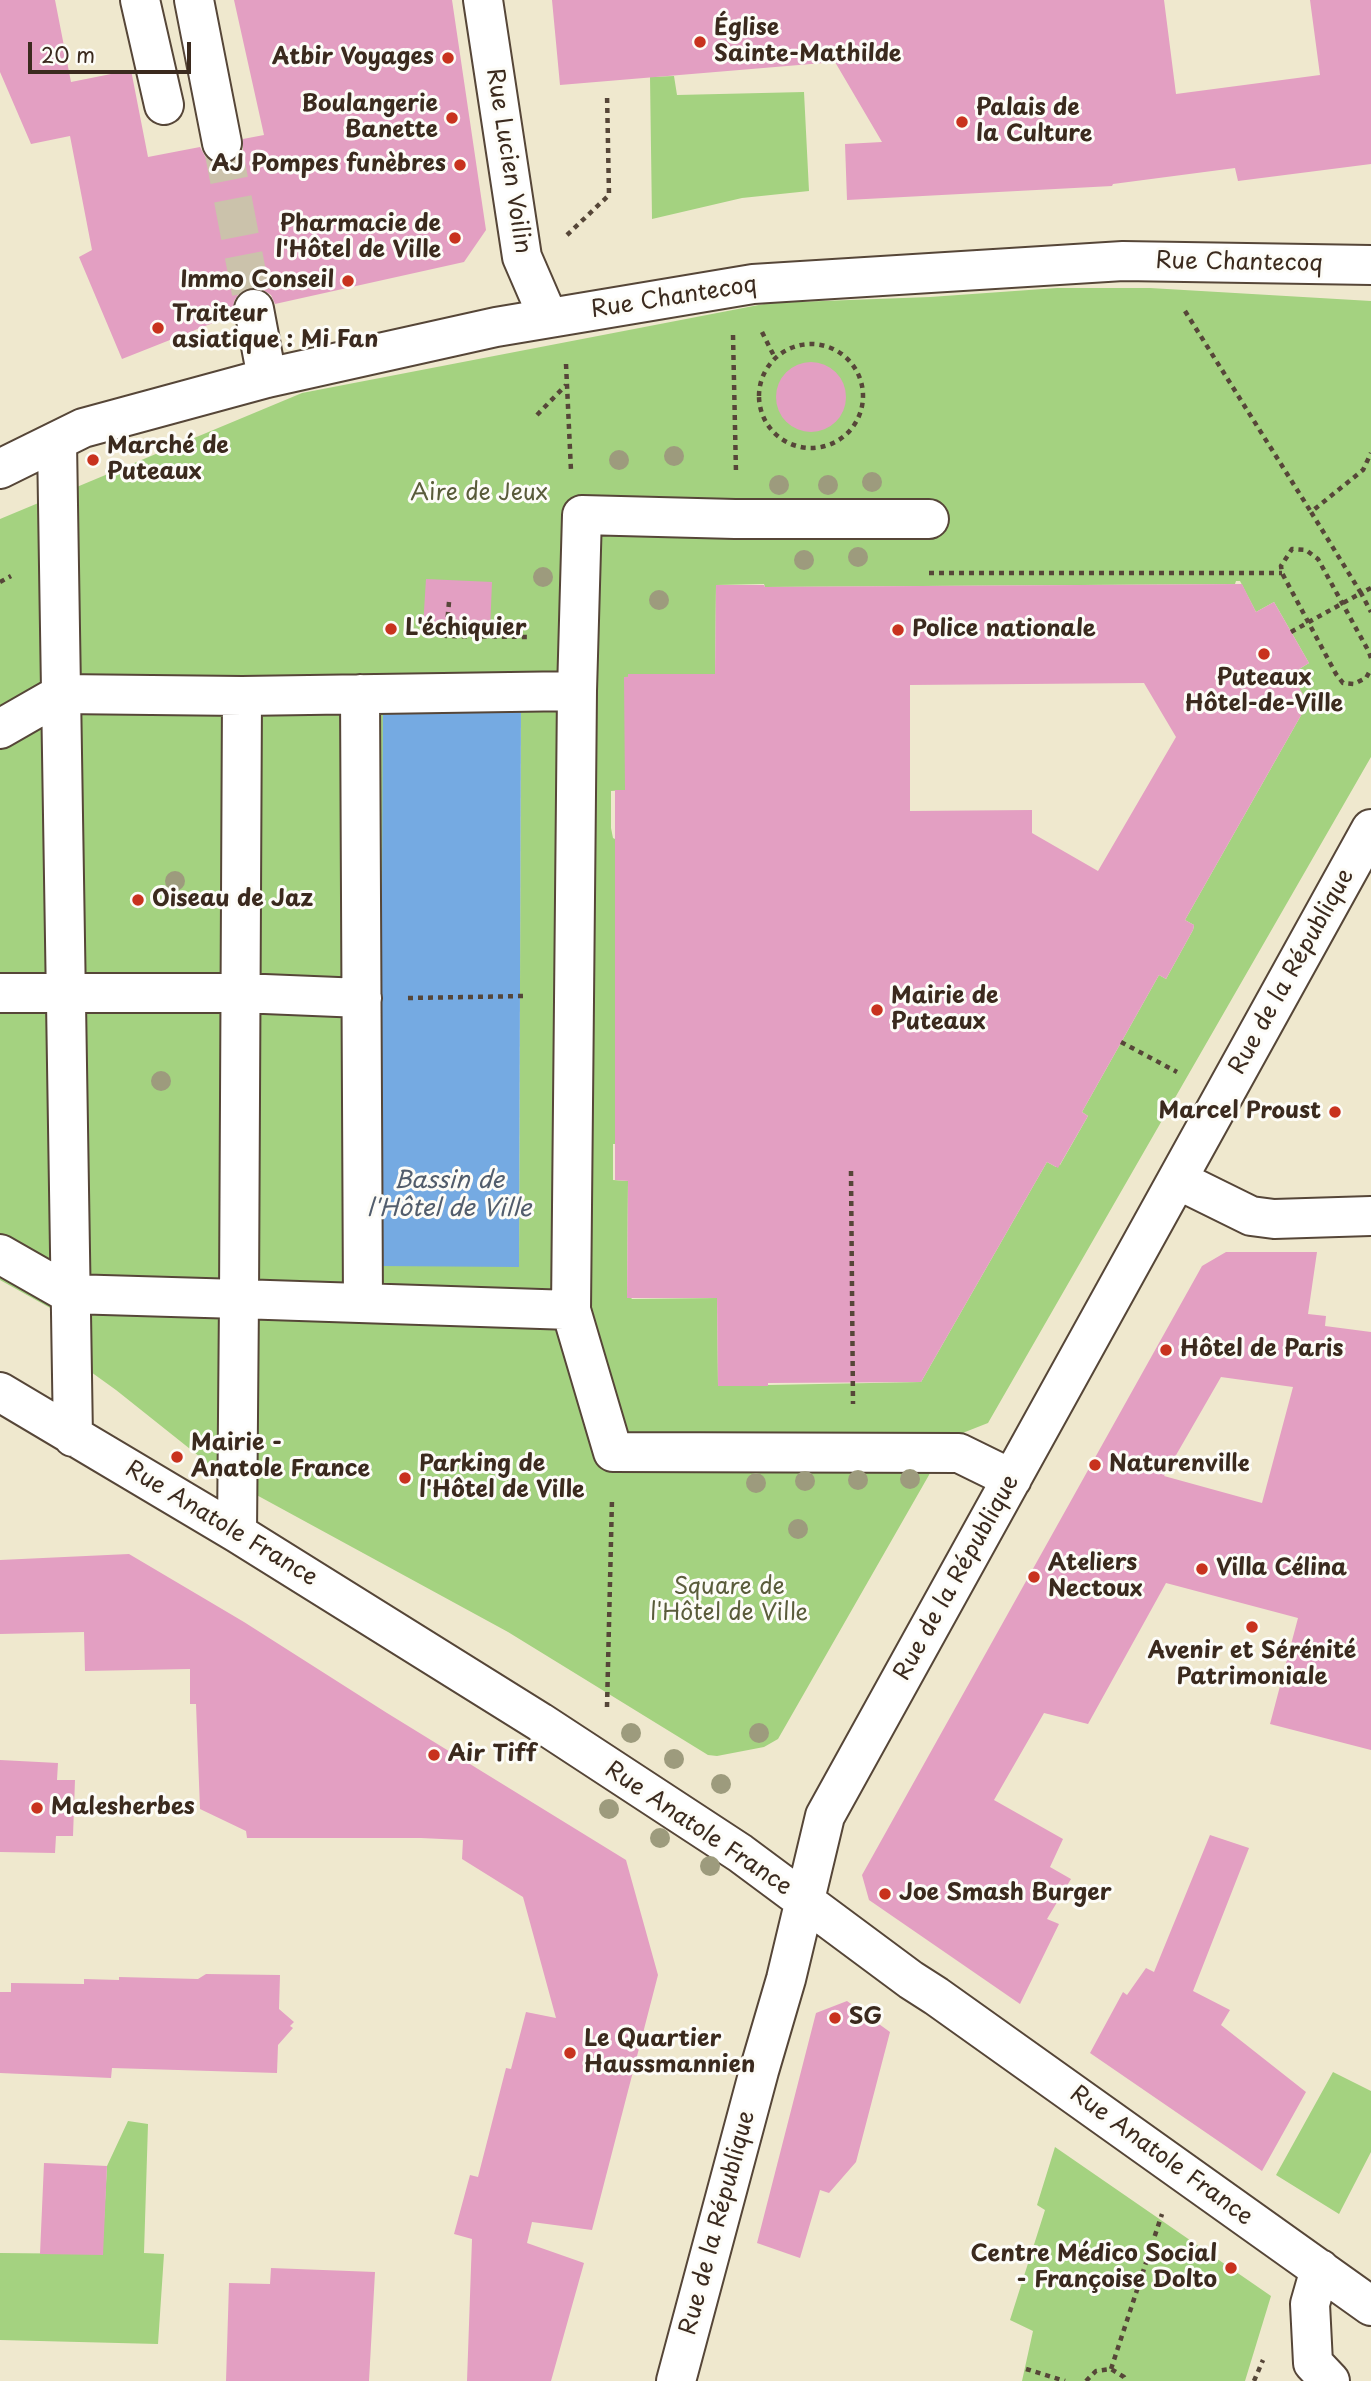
<!DOCTYPE html>
<html>
<head>
<meta charset="utf-8">
<style>
	body { margin:0 }
	#map { position:relative; width:1371px; height:2381px; overflow:hidden; background:#efe8ce; font-family:"Playpen Sans",sans-serif }
	canvas { display:block }
	.scale { position:absolute; left:28px; top:42px; width:163px; height:32px; box-sizing:border-box; border:4px solid #3b2a1e; border-top:0; padding-left:9px; font-size:21px; line-height:24px; white-space:nowrap; color:#3b2a1e; -webkit-text-stroke:5px #fdfcf7; paint-order:stroke }
</style>
</head>
<body>
<div id="map">
<canvas width="1371" height="2381"></canvas>
<div class="scale">20 m</div>
</div>
<script>
const ctx = document.querySelector('canvas').getContext('2d');
ctx.lineJoin = 'round';
function fillPath(path, color) { ctx.fillStyle = color; ctx.fill(path, 'evenodd'); }
const shape = rows => new Path2D(rows.map(r => 'M' + r).join(''));
function trace(path, color, width, dash) { ctx.strokeStyle = color; ctx.lineWidth = width; ctx.lineCap = dash ? 'butt' : 'round'; ctx.setLineDash(dash || []); ctx.stroke(path); }
function label(font, color, halo, rows, align = 'center') {
  ctx.font = font + ' "Playpen Sans",sans-serif'; ctx.lineWidth = 6; ctx.setLineDash([]); ctx.textBaseline = 'middle'; ctx.strokeStyle = halo; ctx.fillStyle = color; for (const [text, x, y, turn = 0] of rows) {
    ctx.save(); ctx.translate(x, y); ctx.rotate((+turn || 0) * Math.PI / 180); ctx.textAlign = isNaN(turn) ? turn : align; if (halo) ctx.strokeText(text, 0, 0); ctx.fillText(text, 0, 0); ctx.restore();
  }
}
const green = shape([
	[674,76,677,95,804,92,809,191,742,198,652,219,650,77],
	[1057,288,1150,288,1371,301,1371,757,988,1423,960,1434,936,1455,929,1475,778,1739,764,1747,717,1756,708,1755,508,1632,229,1480,116,1390,59,1349,61,1314,0,1280,0,519,302,393,769,303,930,297],
	[1236,581,1240,581,1256,612,1274,602,1309,663,1291,674,1308,703,1185,920,1194,925,1193,930,1166,979,1159,975,1082,1112,1088,1116,1060,1165,1058,1164,1056,1167,1047,1162,921,1382,718,1386,717,1298,632,1299,627,1293,628,1181,613,1180,613,1144,615,1144,616,1134,615,839,613,838,611,828,611,791,625,790,625,677,715,674,716,585,764,584,765,587,1235,584],
	[521,702,519,1266,380,1266],
	[1333,2072,1371,2091,1371,2152,1339,2214,1276,2175],
	[128,2121,148,2124,144,2253,164,2254,158,2344,0,2340,0,2253,102,2254,107,2166],
	[1055,2147,1271,2296,1245,2381,1022,2381,1033,2331,1010,2320,1045,2210,1037,2205]
]);
const water = shape([
	[383,701,521,701,519,1267,380,1266]
]);
const building = shape([
	[0,0,55,0,71,82,131,70,148,157,200,147,206,158,216,164,226,165,237,159,243,149,243,139,264,135,234,0,452,0,486,230,464,262,275,304,271,295,262,289,249,288,240,292,234,301,233,315,122,359,79,257,92,250,70,136,31,144,0,72],
	[552,0,1164,0,1176,94,1320,75,1310,0,1371,0,1371,164,1238,181,1235,168,1113,184,1112,186,847,200,845,144,882,142,835,62,560,85],
	'776 397a35 35 0 1 1 70 0a35 35 0 1 1-70 0Z',
	[426,579,492,582,490,631,423,627],
	[1242,584,1256,612,1274,602,1309,663,1291,674,1308,703,1185,920,1194,925,1193,930,1166,979,1159,975,1082,1112,1088,1116,1058,1168,1047,1162,921,1382,768,1383,768,1386,718,1386,717,1298,627,1298,628,1181,615,1180,615,790,625,790,624,677,628,677,628,674,715,674,716,585,764,585,765,587],
	[1144,683,1176,737,1098,871,1032,833,1032,810,910,811,910,685],
	[1226,1252,1317,1252,1308,1314,1326,1316,1325,1326,1371,1332,1371,1750,1270,1724,1298,1618,1166,1583,1088,1724,1044,1713,994,1800,1063,1839,1050,1867,1071,1879,1047,1919,1059,1924,1020,2004,869,1900,862,1875,1202,1266],
	[1221,1377,1293,1387,1262,1503,1164,1476],
	[129,1554,244,1622,387,1713,626,1860,658,1975,592,2230,532,2222,527,2243,584,2263,551,2381,467,2381,472,2239,454,2234,470,2175,478,2177,506,2068,511,2069,526,2012,556,2018,523,1897,462,1859,463,1840,421,1838,247,1838,246,1831,200,1809,196,1704,190,1704,190,1669,85,1671,84,1632,0,1634,0,1560],
	[0,1760,58,1763,57,1780,75,1780,73,1836,56,1836,55,1853,0,1852],
	[1210,1835,1249,1848,1193,1991,1230,2010,1221,2025,1306,2092,1262,2171,1090,2053,1123,1992,1127,1995,1146,1968,1154,1972],
	[206,1974,280,1975,279,2009,294,2022,290,2026,293,2028,278,2045,277,2073,112,2068,111,2078,0,2073,0,1992,11,1992,11,1983,84,1984,84,1979,119,1980,119,1977,198,1979],
	[847,2001,890,2032,856,2162,829,2193,820,2190,800,2258,757,2243,816,2013],
	[44,2163,107,2166,103,2255,40,2254],
	[271,2268,375,2272,369,2381,226,2381,229,2283,270,2284]
]);
const minorTunnel = shape([
	[222,143,254,309]
]);
const path = shape([
	[567,235,609,195,607,93],
	[1185,311,1311,512],
	[762,332,775,358],
	[733,335,736,473],
	'759 396a52 52 0 1 1 104 0a52 52 0 1 1-104 0Z',
	[566,364,571,471],
	[537,415,566,385],
	[929,573,1282,573],
	[0,582,11,576],
	[1371,588,1361,593,1371,612],
	[449,602,446,636,530,637],
	[1291,632,1361,593,1311,512,1363,470,1371,453],
	[1371,658,1369,652,1318,559,1306,550,1292,549,1281,566,1282,573,1336,674,1343,683,1354,684,1366,678,1371,669],
	[408,998,525,996],
	[1121,1042,1177,1072],
	[851,1171,853,1404],
	[607,1707,612,1499],
	[1026,2369,1065,2381],
	[1111,2369,1162,2214],
	[1086,2381,1096,2371,1111,2369,1124,2377,1126,2381],
	[1254,2381,1263,2360]
]);
const minor = shape([
	[140,0,164,105],
	[194,0,222,143],
	[483,0,522,257,548,317],
	[254,309,267,378],
	[57,442,73,1437],
	[0,469,83,428,267,378,496,327,753,284,1123,261,1371,265],
	[929,519,735,519,582,515,577,691,242,696,239,1299,571,1310,613,1452,959,1453,1012,1479],
	[360,694,363,1303],
	[0,729,61,694,242,696],
	[0,993,240,993,362,998],
	[1178,1180,1251,1216,1274,1219,1371,1216],
	[0,1254,70,1294,239,1299,237,1533],
	[571,1310,577,691],
	[0,1392,237,1533,540,1722,740,1853,911,1980,936,1996,1371,2306],
	[1320,2269,1310,2304,1313,2363,1330,2381],
	[676,2381,759,2071,786,1979,825,1816,1371,829]
]);
const trees = [
	[674,456],
	[619,460],
	[872,482],
	[779,485],
	[828,485],
	[858,557],
	[804,560],
	[543,577],
	[659,600],
	[175,881],
	[161,1081],
	[910,1479],
	[858,1480],
	[805,1481],
	[756,1483],
	[798,1529],
	[631,1733],
	[759,1733],
	[674,1759],
	[721,1784],
	[609,1809],
	[660,1838],
	[710,1866]
];
const markers = [
	[700,42,7,"#c8321e"],
	[448,58,7,"#c8321e"],
	[452,118,7,"#c8321e"],
	[962,122,7,"#c8321e"],
	[460,165,7,"#c8321e"],
	[455,238,7,"#c8321e"],
	[348,281,7,"#c8321e"],
	[158,328,7,"#c8321e"],
	[93,460,7,"#c8321e"],
	[391,629,7,"#c8321e"],
	[898,630,7,"#c8321e"],
	[1264,654,7,"#c8321e"],
	[138,900,7,"#c8321e"],
	[877,1010,7,"#c8321e"],
	[1335,1112,7,"#c8321e"],
	[1166,1350,7,"#c8321e"],
	[177,1457,7,"#c8321e"],
	[1095,1465,7,"#c8321e"],
	[405,1478,7,"#c8321e"],
	[1202,1569,7,"#c8321e"],
	[1034,1577,7,"#c8321e"],
	[1252,1627,7,"#c8321e"],
	[434,1755,7,"#c8321e"],
	[37,1808,7,"#c8321e"],
	[885,1894,7,"#c8321e"],
	[835,2018,7,"#c8321e"],
	[570,2053,7,"#c8321e"],
	[1231,2268,7,"#c8321e"]
];
const poiNames = [
	["Église",714,29],
	["Sainte-Mathilde",714,55],
	["Atbir Voyages",434,58,"right"],
	["Boulangerie",438,105,"right"],
	["Banette",438,131,"right"],
	["Palais de",976,109],
	["la Culture",976,135],
	["AJ Pompes funèbres",446,165,"right"],
	["Pharmacie de",441,225,"right"],
	["l'Hôtel de Ville",441,251,"right"],
	["Immo Conseil",334,281,"right"],
	["Traiteur",172,315],
	["asiatique : Mi Fan",172,341],
	["Marché de",107,447],
	["Puteaux",107,473],
	["L'échiquier",405,629],
	["Police nationale",912,630],
	["Puteaux",1264,679,"center"],
	["Hôtel-de-Ville",1264,705,"center"],
	["Oiseau de Jaz",152,900],
	["Mairie de",891,997],
	["Puteaux",891,1023],
	["Marcel Proust",1321,1112,"right"],
	["Hôtel de Paris",1180,1350],
	["Mairie -",191,1444],
	["Anatole France",191,1470],
	["Parking de",419,1465],
	["l'Hôtel de Ville",419,1491],
	["Naturenville",1109,1465],
	["Ateliers",1048,1564],
	["Nectoux",1048,1590],
	["Villa Célina",1216,1569],
	["Avenir et Sérénité",1252,1652,"center"],
	["Patrimoniale",1252,1678,"center"],
	["Air Tiff",448,1755],
	["Malesherbes",51,1808],
	["Joe Smash Burger",899,1894],
	["SG",849,2018],
	["Le Quartier",584,2040],
	["Haussmannien",584,2066],
	["Centre Médico Social",1217,2255,"right"],
	["- Françoise Dolto",1217,2281,"right"]
];
const streetNames = [
	["Rue Lucien Voilin",508,161,81],
	["Rue Chantecoq",1239,263,1],
	["Rue Chantecoq",674,298,-9],
	["Rue de la République",1292,972,-61],
	["Rue Anatole France",221,1524,31],
	["Rue de la République",957,1578,-61],
	["Rue Anatole France",698,1829,34],
	["Rue Anatole France",1161,2156,36],
	["Rue de la République",718,2223,-75]
];
const parkNames = [
	["Aire de Jeux",479,494],
	["Square de",729,1588],
	["l'Hôtel de Ville",729,1614]
];
const waterNames = [
	["Bassin de",449,1181],
	["l'Hôtel de Ville",449,1209]
];
fillPath(green, '#a4d280');
fillPath(water, '#75aae2');
fillPath(building, '#e39fc2');
trace(minorTunnel, '#cbc2ab', 38, [38, 19]);
trace(minor, '#564638', 42);
trace(path, '#564638', 4.5, [5, 5]);
trace(minor, '#fff', 38);
ctx.fillStyle = '#9d9b7d';
for (const [x, y] of trees) { ctx.beginPath(); ctx.arc(x, y, 10, 0, 2 * Math.PI); ctx.fill(); }
for (const [x, y, r, color] of markers) { const dot = new Path2D(); dot.arc(x, y, r, 0, 2 * Math.PI); ctx.fillStyle = color; ctx.fill(dot); trace(dot, '#fdfcf7', 2.5); }
label('bold 23px', '#3b2a1e', '#fdfcf7', poiNames, 'left');
label('23px', '#3b2a1e', '#fdfcf7', streetNames);
label('23px', '#5a5c3b', '#fdfcf7', parkNames);
label('italic 24px', '#525d6c', '#fdfcf7', waterNames);
</script>
</body>
</html>
